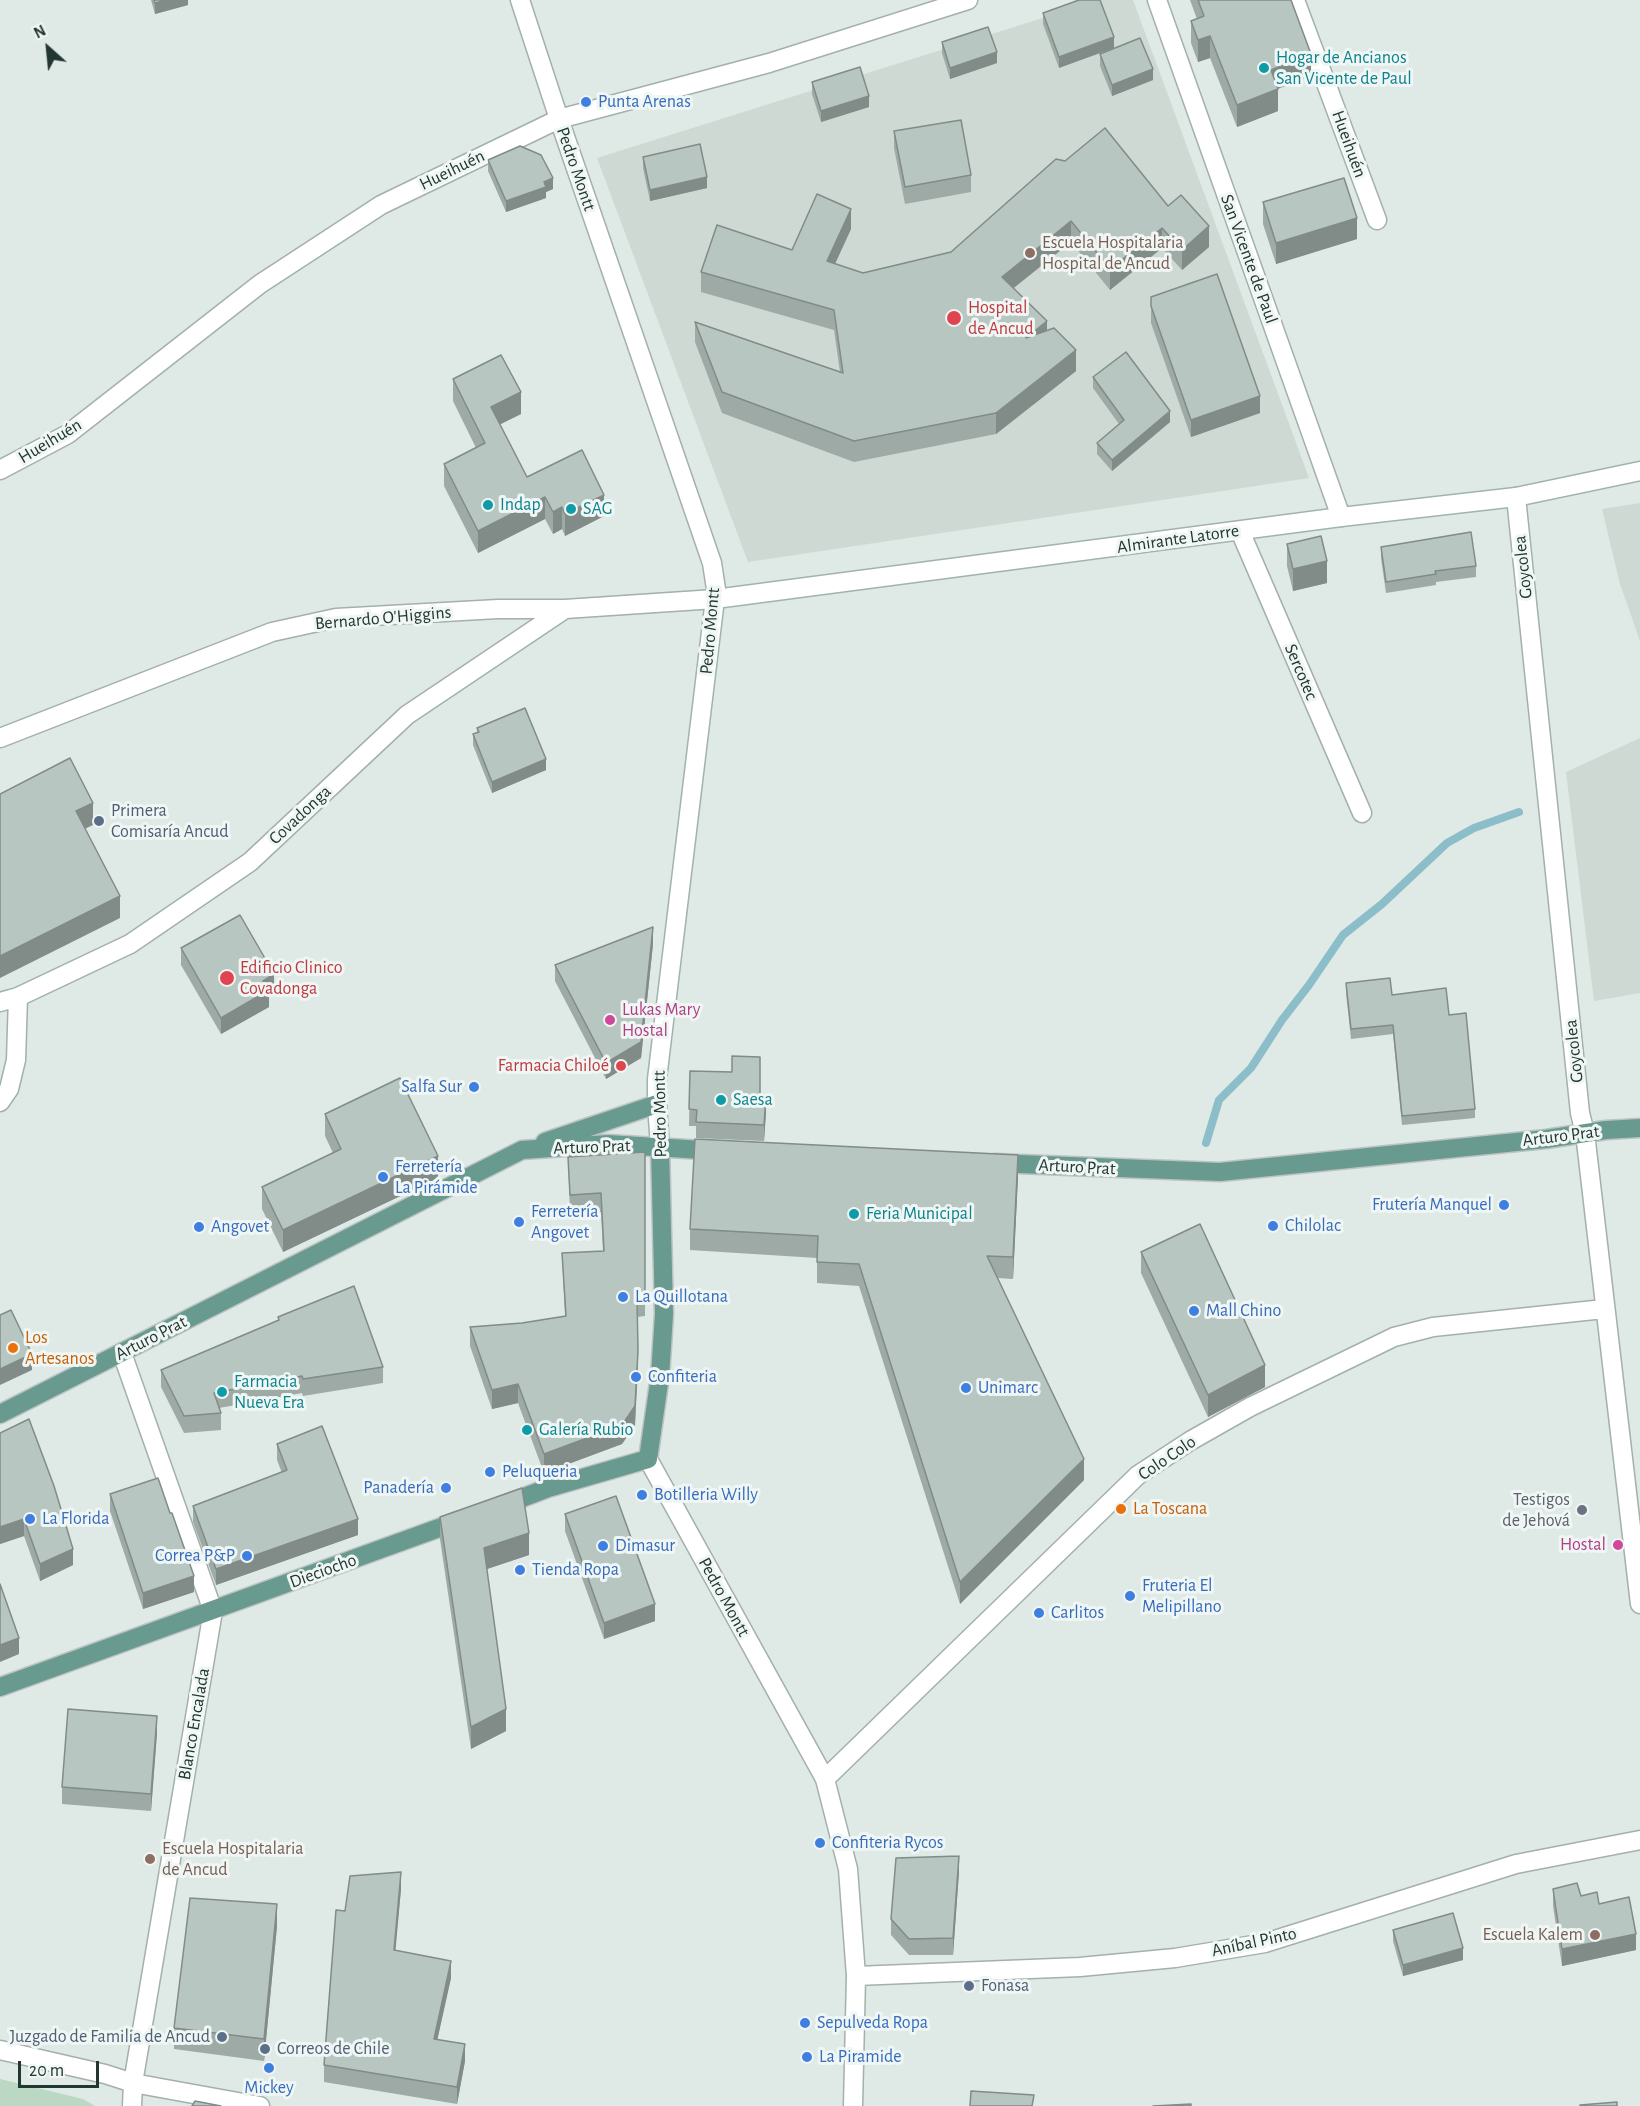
<!DOCTYPE html>
<html>
<head>
<meta charset="utf-8">
<style>
	body { margin:0 }
	#map { position:relative; width:1640px; height:2106px; overflow:hidden; background:#dfe9e5; font-family:"Alegreya Sans",sans-serif }
	canvas { display:block }
	.north { position:absolute; left:18px; top:18px; width:60px; height:60px; -webkit-text-stroke:4px #eff6f3; paint-order:stroke; rotate:333deg; font-size:16px; font-weight:700; line-height:24px; text-align:center; color:#223732 }
	.north::after { content:''; display:block; margin:auto; width:21px; height:27px; background:#223732; clip-path:polygon(50% 0,100% 100%,50% 72%,0 100%) }
	.scale { position:absolute; left:18px; top:2061px; width:81px; height:27px; box-sizing:border-box; border:3px solid #223732; border-top:0; padding-left:8px; font-size:18px; line-height:21px; white-space:nowrap; color:#223732; -webkit-text-stroke:4px #eff6f3; paint-order:stroke }
</style>
</head>
<body>
<div id="map">
<canvas width="1640" height="2106"></canvas>
<div class="north">N</div>
<div class="scale">20 m</div>
</div>
<script>
const ctx = document.querySelector('canvas').getContext('2d');
ctx.lineJoin = 'round';
function fillPath(path, color) { ctx.fillStyle = color; ctx.fill(path, 'evenodd'); }
const shape = rows => new Path2D(rows.map(r => 'M' + r).join(''));
function trace(path, color, width, dash) { ctx.strokeStyle = color; ctx.lineWidth = width; ctx.lineCap = dash ? 'butt' : 'round'; ctx.setLineDash(dash || []); ctx.stroke(path); }
function label(font, color, halo, rows, align = 'center') {
  ctx.font = font + ' "Alegreya Sans",sans-serif'; ctx.lineWidth = 6; ctx.setLineDash([]); ctx.textBaseline = 'middle'; ctx.strokeStyle = halo; ctx.fillStyle = color; for (const [text, x, y, turn = 0] of rows) {
    ctx.save(); ctx.translate(x, y); ctx.rotate((+turn || 0) * Math.PI / 180); ctx.textAlign = isNaN(turn) ? turn : align; if (halo) ctx.strokeText(text, 0, 0); ctx.fillText(text, 0, 0); ctx.restore();
  }
}
const built = shape([
	[1100,0,1133,0,1309,478,748,562,597,158],
	[1640,503,1640,641,1620,584,1602,509],
	[1640,738,1640,993,1594,1001,1566,772]
]);
const green = shape([
	[0,2079,83,2099,95,2106,0,2106]
]);
const stream = shape([
	[1206,1143,1219,1100,1251,1068,1282,1020,1309,985,1343,935,1382,904,1447,843,1474,828,1519,812]
]);
const minor = shape([
	[1157,0,1341,517],
	[1295,0,1377,220],
	[0,470,68,434,260,284,381,205,559,119,769,63,968,0],
	[1516,497,1580,1113,1585,1133,1640,1604],
	[1240,531,1362,813],
	[0,738,272,632,336,618,498,609,565,609,715,599],
	[0,1002,18,997],
	[0,1102,9,1089,16,1060,18,997,130,944,250,862,407,715,565,609],
	[825,1779,1138,1475,1190,1441,1250,1407,1394,1337,1433,1327,1604,1309]
]);
const tertiary = shape([
	[520,0,559,119,712,563,716,589,715,599],
	[122,1353,213,1611,133,2083,132,2106],
	[648,1459,825,1779,848,1869,856,1976,853,2106],
	[856,1976,1080,1967,1175,1958,1265,1943,1516,1864,1640,1840],
	[0,2050,105,2074,133,2083,260,2106]
]);
const secondary = shape([
	[660,1147,657,1104,657,1079,715,599,1341,517,1516,497,1640,471]
]);
const primary = shape([
	[545,1142,657,1104],
	[994,1163,1220,1172,1546,1139,1606,1130,1640,1128],
	[0,1414,522,1150,608,1144,718,1151],
	[501,1506,548,1488,648,1459,660,1376,664,1314,660,1147],
	[0,1687,461,1520]
]);
const wall = shape([
	[151,0,188,0,188,5,155,14],
	[1079,0,1059,68,1043,24,1043,13],
	[1190,0,1291,0,1311,76,1278,89,1278,111,1237,127,1210,58,1198,62,1191,43,1191,21,1197,19],
	[942,42,997,63,950,79,942,53],
	[1100,54,1153,80,1112,96,1100,66],
	[812,82,869,107,821,122,812,94],
	[894,131,971,175,971,192,905,204,894,148],
	[643,157,707,188,650,201,643,168],
	[1056,159,1168,206,1209,247,1182,270,1162,248,1110,290,1071,242,1014,288,1076,371,996,434,854,462,722,413,695,342,695,322,840,372,834,330,701,292,701,272,792,250,851,229,835,264,863,273,951,252],
	[488,160,553,189,546,192,546,198,506,212,488,171],
	[1263,202,1357,239,1276,264,1263,224],
	[1151,297,1260,413,1191,437,1151,323],
	[1093,377,1170,422,1112,471,1097,454,1097,443,1119,424,1093,388],
	[453,379,521,414,500,424,527,477,604,516,565,536,562,529,553,534,545,519,478,553,444,486,444,464,476,448,453,401],
	[1287,544,1327,583,1293,591,1287,566],
	[1381,547,1476,566,1476,577,1436,582,1436,585,1386,593,1381,558],
	[477,728,546,770,492,793,473,745,473,734,477,732],
	[653,944,641,1058,606,1079,555,981,555,965],
	[181,948,274,991,269,994,269,1007,221,1034,181,965],
	[1346,983,1392,995,1449,1015,1475,1109,1475,1118,1402,1125,1393,1034,1351,1039,1346,993],
	[690,1071,760,1095,766,1112,764,1141,696,1138,696,1126,689,1126],
	[325,1114,438,1178,283,1252,262,1209,262,1187,333,1153,325,1136],
	[645,1152,645,1316,637,1317,638,1370,635,1425,622,1444,544,1473,518,1403,492,1409,470,1346,470,1327,522,1323,565,1316,562,1253,603,1251,601,1212,570,1214,568,1157],
	[1018,1177,1013,1279,997,1278,1084,1480,960,1604,859,1286,817,1283,817,1258,690,1250,690,1229],
	[1141,1252,1265,1387,1208,1417,1141,1273],
	[278,1317,383,1367,383,1383,303,1396,302,1393,219,1408,221,1413,221,1430,184,1433,161,1387,161,1370,278,1320],
	[0,1433,73,1565,40,1581,24,1536,0,1544],
	[277,1444,358,1535,216,1585,193,1522,193,1506,282,1473,277,1460],
	[110,1494,194,1592,143,1609,110,1511],
	[565,1514,655,1621,604,1639,565,1531],
	[440,1517,529,1555,487,1569,506,1731,471,1749,440,1539],
	[157,1733,151,1811,62,1804,62,1787],
	[959,1872,953,1955,909,1955,891,1935,891,1919],
	[401,1889,395,1950,451,1978,437,2039,465,2061,457,2104,324,2082,324,2065,345,1911],
	[1553,1889,1581,1896,1599,1904,1636,1950,1562,1966,1553,1906],
	[277,1926,264,2061,174,2049,174,2028],
	[1393,1930,1463,1960,1403,1976,1393,1941]
]);
const shadedWall = shape([
	[167,0,188,0,188,5,155,14,155,3],
	[1210,36,1210,58,1198,62,1198,40],
	[1114,37,1114,48,1059,68,1059,57],
	[997,52,997,63,950,79,950,68],
	[1311,54,1311,76,1271,91,1271,70],
	[1153,69,1153,80,1112,96,1112,85],
	[1278,89,1278,111,1237,127,1237,105],
	[869,96,869,107,821,122,821,111],
	[707,177,707,188,650,201,650,190],
	[553,178,553,189,546,192,546,198,506,212,506,201],
	[851,209,851,229,827,281,827,261],
	[1357,218,1357,239,1276,264,1276,243],
	[1071,221,1071,242,1002,297,1002,277],
	[1209,226,1209,247,1182,270,1182,250],
	[1162,228,1162,248,1110,290,1110,269],
	[1047,321,1047,341,1026,338],
	[1076,350,1076,371,996,434,996,413],
	[521,392,521,414,491,429,491,407],
	[1260,396,1260,413,1191,437,1191,420],
	[1170,411,1170,422,1112,471,1112,460],
	[604,495,604,516,565,536,565,514],
	[545,497,545,519,478,553,478,531],
	[562,507,562,529,553,534,553,512],
	[1327,561,1327,583,1293,591,1293,569],
	[546,759,546,770,492,793,492,782],
	[93,803,93,825,76,833,76,811],
	[120,896,120,918,0,978,0,956],
	[653,927,653,944,641,1058,606,1079,606,1063],
	[274,974,274,991,269,994,269,1007,221,1034,221,1018,263,981],
	[766,1095,766,1112,764,1141,764,1125],
	[1018,1155,1018,1177,1013,1279,1013,1257],
	[438,1156,438,1178,283,1252,283,1230],
	[638,1351,635,1425,622,1444,544,1473,544,1454],
	[32,1354,32,1370,0,1385,0,1369],
	[1265,1365,1265,1387,1208,1417,1208,1395],
	[518,1384,518,1403,492,1409,492,1390],
	[1084,1459,1084,1480,960,1604,960,1582],
	[24,1519,24,1536,0,1544,0,1527],
	[358,1519,358,1535,216,1585,216,1569],
	[529,1533,529,1555,484,1570,484,1548],
	[73,1549,73,1565,40,1581,40,1564],
	[194,1576,194,1592,143,1609,143,1593],
	[655,1604,655,1621,604,1639,604,1623],
	[19,1638,19,1654,0,1662,0,1645],
	[506,1709,506,1731,471,1749,471,1727],
	[157,1716,157,1733,151,1811,151,1794],
	[959,1856,959,1872,953,1955,953,1938],
	[401,1872,401,1889,394,1967,394,1950],
	[277,1904,277,1926,264,2061,264,2039],
	[1636,1934,1636,1950,1562,1966,1562,1949],
	[1463,1948,1463,1960,1403,1976,1403,1965],
	[451,1961,451,1978,434,2055,434,2039],
	[465,2044,465,2061,457,2104,457,2087]
]);
const building = shape([
	[154,0,167,0,155,3,154,0],
	[1079,0,1100,0,1114,37,1059,57,1043,13,1079,0],
	[1198,0,1291,0,1311,54,1271,70,1278,89,1237,105,1210,36,1198,40,1191,21,1204,16,1198,0],
	[988,27,997,52,950,68,942,42,988,27],
	[1140,38,1153,69,1112,85,1100,54,1140,38],
	[860,67,869,96,821,111,812,82,860,67],
	[961,120,971,175,905,187,894,131,961,120],
	[1105,128,1168,206,1181,195,1209,226,1182,250,1162,228,1110,269,1071,221,1002,277,1047,321,1026,338,1054,328,1076,350,996,413,854,441,722,392,695,322,843,373,834,310,701,272,717,225,792,250,817,194,851,209,827,261,863,273,951,252,1056,159,1065,161,1105,128],
	[700,144,707,177,650,190,643,157,700,144],
	[520,146,541,155,553,178,544,182,546,187,506,201,488,160,520,146],
	[1344,178,1357,218,1276,243,1263,202,1344,178],
	[1217,274,1260,396,1191,420,1151,306,1151,297,1217,274],
	[1126,352,1170,411,1112,460,1097,443,1124,420,1093,377,1126,352],
	[501,355,521,392,491,407,527,477,582,450,604,495,565,514,562,507,553,512,545,497,478,531,444,464,485,443,453,379,501,355],
	[1471,532,1476,566,1435,571,1436,574,1386,582,1381,547,1471,532],
	[1321,536,1327,561,1293,569,1287,544,1321,536],
	[525,708,546,759,492,782,473,734,479,732,477,728,525,708],
	[70,758,93,803,76,811,120,896,0,956,0,794,70,758],
	[240,915,274,974,263,981,269,990,221,1018,181,948,240,915],
	[653,927,641,1042,606,1063,555,965,653,927],
	[1390,978,1392,995,1446,988,1449,1015,1466,1013,1475,1109,1402,1116,1393,1025,1351,1029,1346,983,1390,978],
	[732,1056,760,1057,760,1095,766,1095,764,1125,696,1122,697,1110,689,1109,690,1071,732,1072,732,1056],
	[400,1078,438,1156,283,1230,262,1187,341,1149,325,1114,400,1078],
	[695,1139,1018,1155,1013,1257,987,1256,1084,1459,960,1582,859,1264,817,1262,818,1236,690,1229,695,1139],
	[645,1152,645,1297,637,1298,638,1351,635,1406,622,1425,544,1454,518,1384,492,1390,470,1327,522,1323,566,1316,562,1253,604,1251,601,1193,570,1195,568,1157,645,1152],
	[1200,1224,1265,1365,1208,1395,1141,1252,1200,1224],
	[354,1286,383,1367,303,1379,302,1376,214,1393,221,1413,184,1416,161,1370,279,1320,278,1317,354,1286],
	[11,1310,32,1354,0,1369,0,1315,11,1310],
	[29,1419,54,1486,73,1549,40,1564,24,1519,0,1527,0,1433,29,1419],
	[322,1426,358,1519,216,1569,193,1506,287,1470,277,1444,322,1426],
	[158,1478,170,1513,172,1513,194,1576,143,1593,110,1494,158,1478],
	[522,1488,529,1533,484,1548,506,1709,471,1727,440,1517,522,1488],
	[616,1496,655,1604,604,1623,565,1514,616,1496],
	[0,1584,19,1638,0,1645,0,1584],
	[68,1709,157,1716,151,1794,62,1787,68,1709],
	[959,1856,953,1938,909,1939,891,1919,896,1858,959,1856],
	[401,1872,394,1950,451,1961,434,2039,465,2044,457,2087,324,2065,336,1910,345,1911,350,1876,401,1872],
	[1577,1883,1581,1896,1597,1892,1599,1904,1629,1897,1636,1934,1562,1949,1553,1889,1577,1883],
	[190,1898,277,1904,264,2039,174,2028,190,1898],
	[1453,1913,1463,1948,1403,1965,1393,1930,1453,1913],
	[971,2091,1034,2095,1032,2106,970,2106,971,2091],
	[195,2101,221,2106,192,2106,195,2101],
	[1617,2102,1617,2106,1580,2106,1580,2105,1617,2102],
	[1191,2104,1191,2106,1153,2106,1191,2104]
]);
const markers = [
	[1264,68,6,"#0f9aa8"],
	[586,102,6,"#3f7fe0"],
	[1030,253,6,"#8d6e63"],
	[954,318,8,"#e0444e"],
	[488,505,6,"#0f9aa8"],
	[571,509,6,"#0f9aa8"],
	[99,821,6,"#5c6f8a"],
	[227,978,8,"#e0444e"],
	[610,1020,6,"#d1479c"],
	[621,1066,6,"#e0444e"],
	[474,1087,6,"#3f7fe0"],
	[721,1100,6,"#0f9aa8"],
	[383,1177,6,"#3f7fe0"],
	[1504,1205,6,"#3f7fe0"],
	[854,1214,6,"#0f9aa8"],
	[519,1222,6,"#3f7fe0"],
	[1273,1226,6,"#3f7fe0"],
	[199,1227,6,"#3f7fe0"],
	[623,1297,6,"#3f7fe0"],
	[1194,1311,6,"#3f7fe0"],
	[13,1348,6,"#e8710a"],
	[636,1377,6,"#3f7fe0"],
	[966,1388,6,"#3f7fe0"],
	[222,1392,6,"#0f9aa8"],
	[527,1430,6,"#0f9aa8"],
	[490,1472,6,"#3f7fe0"],
	[446,1488,6,"#3f7fe0"],
	[642,1495,6,"#3f7fe0"],
	[1121,1509,6,"#e8710a"],
	[1582,1510,6,"#6b7280"],
	[30,1519,6,"#3f7fe0"],
	[1618,1545,6,"#d1479c"],
	[603,1546,6,"#3f7fe0"],
	[247,1556,6,"#3f7fe0"],
	[520,1570,6,"#3f7fe0"],
	[1130,1596,6,"#3f7fe0"],
	[1039,1613,6,"#3f7fe0"],
	[820,1843,6,"#3f7fe0"],
	[150,1859,6,"#8d6e63"],
	[1595,1935,6,"#8d6e63"],
	[969,1986,6,"#5c6f8a"],
	[805,2023,6,"#3f7fe0"],
	[222,2037,6,"#5c6f8a"],
	[265,2049,6,"#5c6f8a"],
	[807,2057,6,"#3f7fe0"],
	[269,2068,6,"#3f7fe0"]
];
const cultureNames = [
	["Hogar de Ancianos",1276,58],
	["San Vicente de Paul",1276,79],
	["Indap",500,505],
	["SAG",583,509],
	["Saesa",733,1100],
	["Feria Municipal",866,1214],
	["Farmacia",234,1382],
	["Nueva Era",234,1403],
	["Galería Rubio",539,1430]
];
const shopNames = [
	["Punta Arenas",598,102],
	["Salfa Sur",462,1087,"right"],
	["Ferretería",395,1167],
	["La Pirámide",395,1188],
	["Frutería Manquel",1492,1205,"right"],
	["Ferretería",531,1212],
	["Angovet",531,1233],
	["Chilolac",1285,1226],
	["Angovet",211,1227],
	["La Quillotana",635,1297],
	["Mall Chino",1206,1311],
	["Confiteria",648,1377],
	["Unimarc",978,1388],
	["Peluqueria",502,1472],
	["Panadería",434,1488,"right"],
	["Botilleria Willy",654,1495],
	["La Florida",42,1519],
	["Dimasur",615,1546],
	["Correa P&P",235,1556,"right"],
	["Tienda Ropa",532,1570],
	["Fruteria El",1142,1586],
	["Melipillano",1142,1607],
	["Carlitos",1051,1613],
	["Confiteria Rycos",832,1843],
	["Sepulveda Ropa",817,2023],
	["La Piramide",819,2057],
	["Mickey",269,2088,"center"]
];
const streetNames = [
	["Hueihuén",1349,144,70],
	["Pedro Montt",576,169,71],
	["Hueihuén",452,170,-26],
	["San Vicente de Paul",1249,259,70],
	["Hueihuén",50,441,-31],
	["Almirante Latorre",1178,539,-8],
	["Goycolea",1523,567,-96],
	["Bernardo O'Higgins",383,618,-5],
	["Pedro Montt",710,631,-85],
	["Sercotec",1301,672,67],
	["Covadonga",300,815,-43],
	["Goycolea",1574,1051,-96],
	["Pedro Montt",660,1114,-91],
	["Arturo Prat",1561,1136,-7],
	["Arturo Prat",592,1147,-2],
	["Arturo Prat",1077,1167,3],
	["Arturo Prat",151,1338,-27],
	["Colo Colo",1167,1458,-34],
	["Dieciocho",323,1571,-20],
	["Pedro Montt",724,1597,61],
	["Blanco Encalada",194,1724,-80],
	["Aníbal Pinto",1254,1942,-12]
];
const educationNames = [
	["Escuela Hospitalaria",1042,243],
	["Hospital de Ancud",1042,264],
	["Escuela Hospitalaria",162,1849],
	["de Ancud",162,1870],
	["Escuela Kalem",1583,1935,"right"]
];
const healthNames = [
	["Hospital",968,308],
	["de Ancud",968,329],
	["Edificio Clinico",240,968],
	["Covadonga",240,989],
	["Farmacia Chiloé",609,1066,"right"]
];
const serviceNames = [
	["Primera",111,811],
	["Comisaría Ancud",111,832],
	["Fonasa",981,1986],
	["Juzgado de Familia de Ancud",210,2037,"right"],
	["Correos de Chile",277,2049]
];
const hotelNames = [
	["Lukas Mary",622,1010],
	["Hostal",622,1031],
	["Hostal",1606,1545,"right"]
];
const foodNames = [
	["Los",25,1338],
	["Artesanos",25,1359],
	["La Toscana",1133,1509]
];
const worshipNames = [
	["Testigos",1570,1500],
	["de Jehová",1570,1521]
];
fillPath(built, '#ced9d4');
fillPath(green, '#bad8c3');
trace(stream, '#8cbec9', 8);
trace(minor, '#a3b0ac', 21);
trace(tertiary, '#a3b0ac', 21);
trace(secondary, '#a0b4ad', 21);
trace(primary, '#bdc3c2', 21);
trace(minor, '#fff', 18);
trace(tertiary, '#fff', 18);
trace(secondary, '#fff', 18);
trace(primary, '#689a8f', 18);
fillPath(wall, '#9eaaa6');
fillPath(shadedWall, '#818b87');
fillPath(building, '#b8c6c1');
trace(building, '#818b87', 1.5);
for (const [x, y, r, color] of markers) { const dot = new Path2D(); dot.arc(x, y, r, 0, 2 * Math.PI); ctx.fillStyle = color; ctx.fill(dot); trace(dot, '#eff6f3', 2); }
label('18px', '#0d838f', '#eff6f3', cultureNames, 'left');
label('18px', '#366cbe', '#eff6f3', shopNames, 'left');
label('18px', '#223732', '#eff6f3', streetNames);
label('18px', '#785e54', '#eff6f3', educationNames, 'left');
label('18px', '#be3a42', '#eff6f3', healthNames, 'left');
label('18px', '#4e5e75', '#eff6f3', serviceNames, 'left');
label('18px', '#b23c85', '#eff6f3', hotelNames, 'left');
label('18px', '#c56008', '#eff6f3', foodNames, 'left');
label('18px', '#5b616d', '#eff6f3', worshipNames, 'right');
</script>
</body>
</html>
